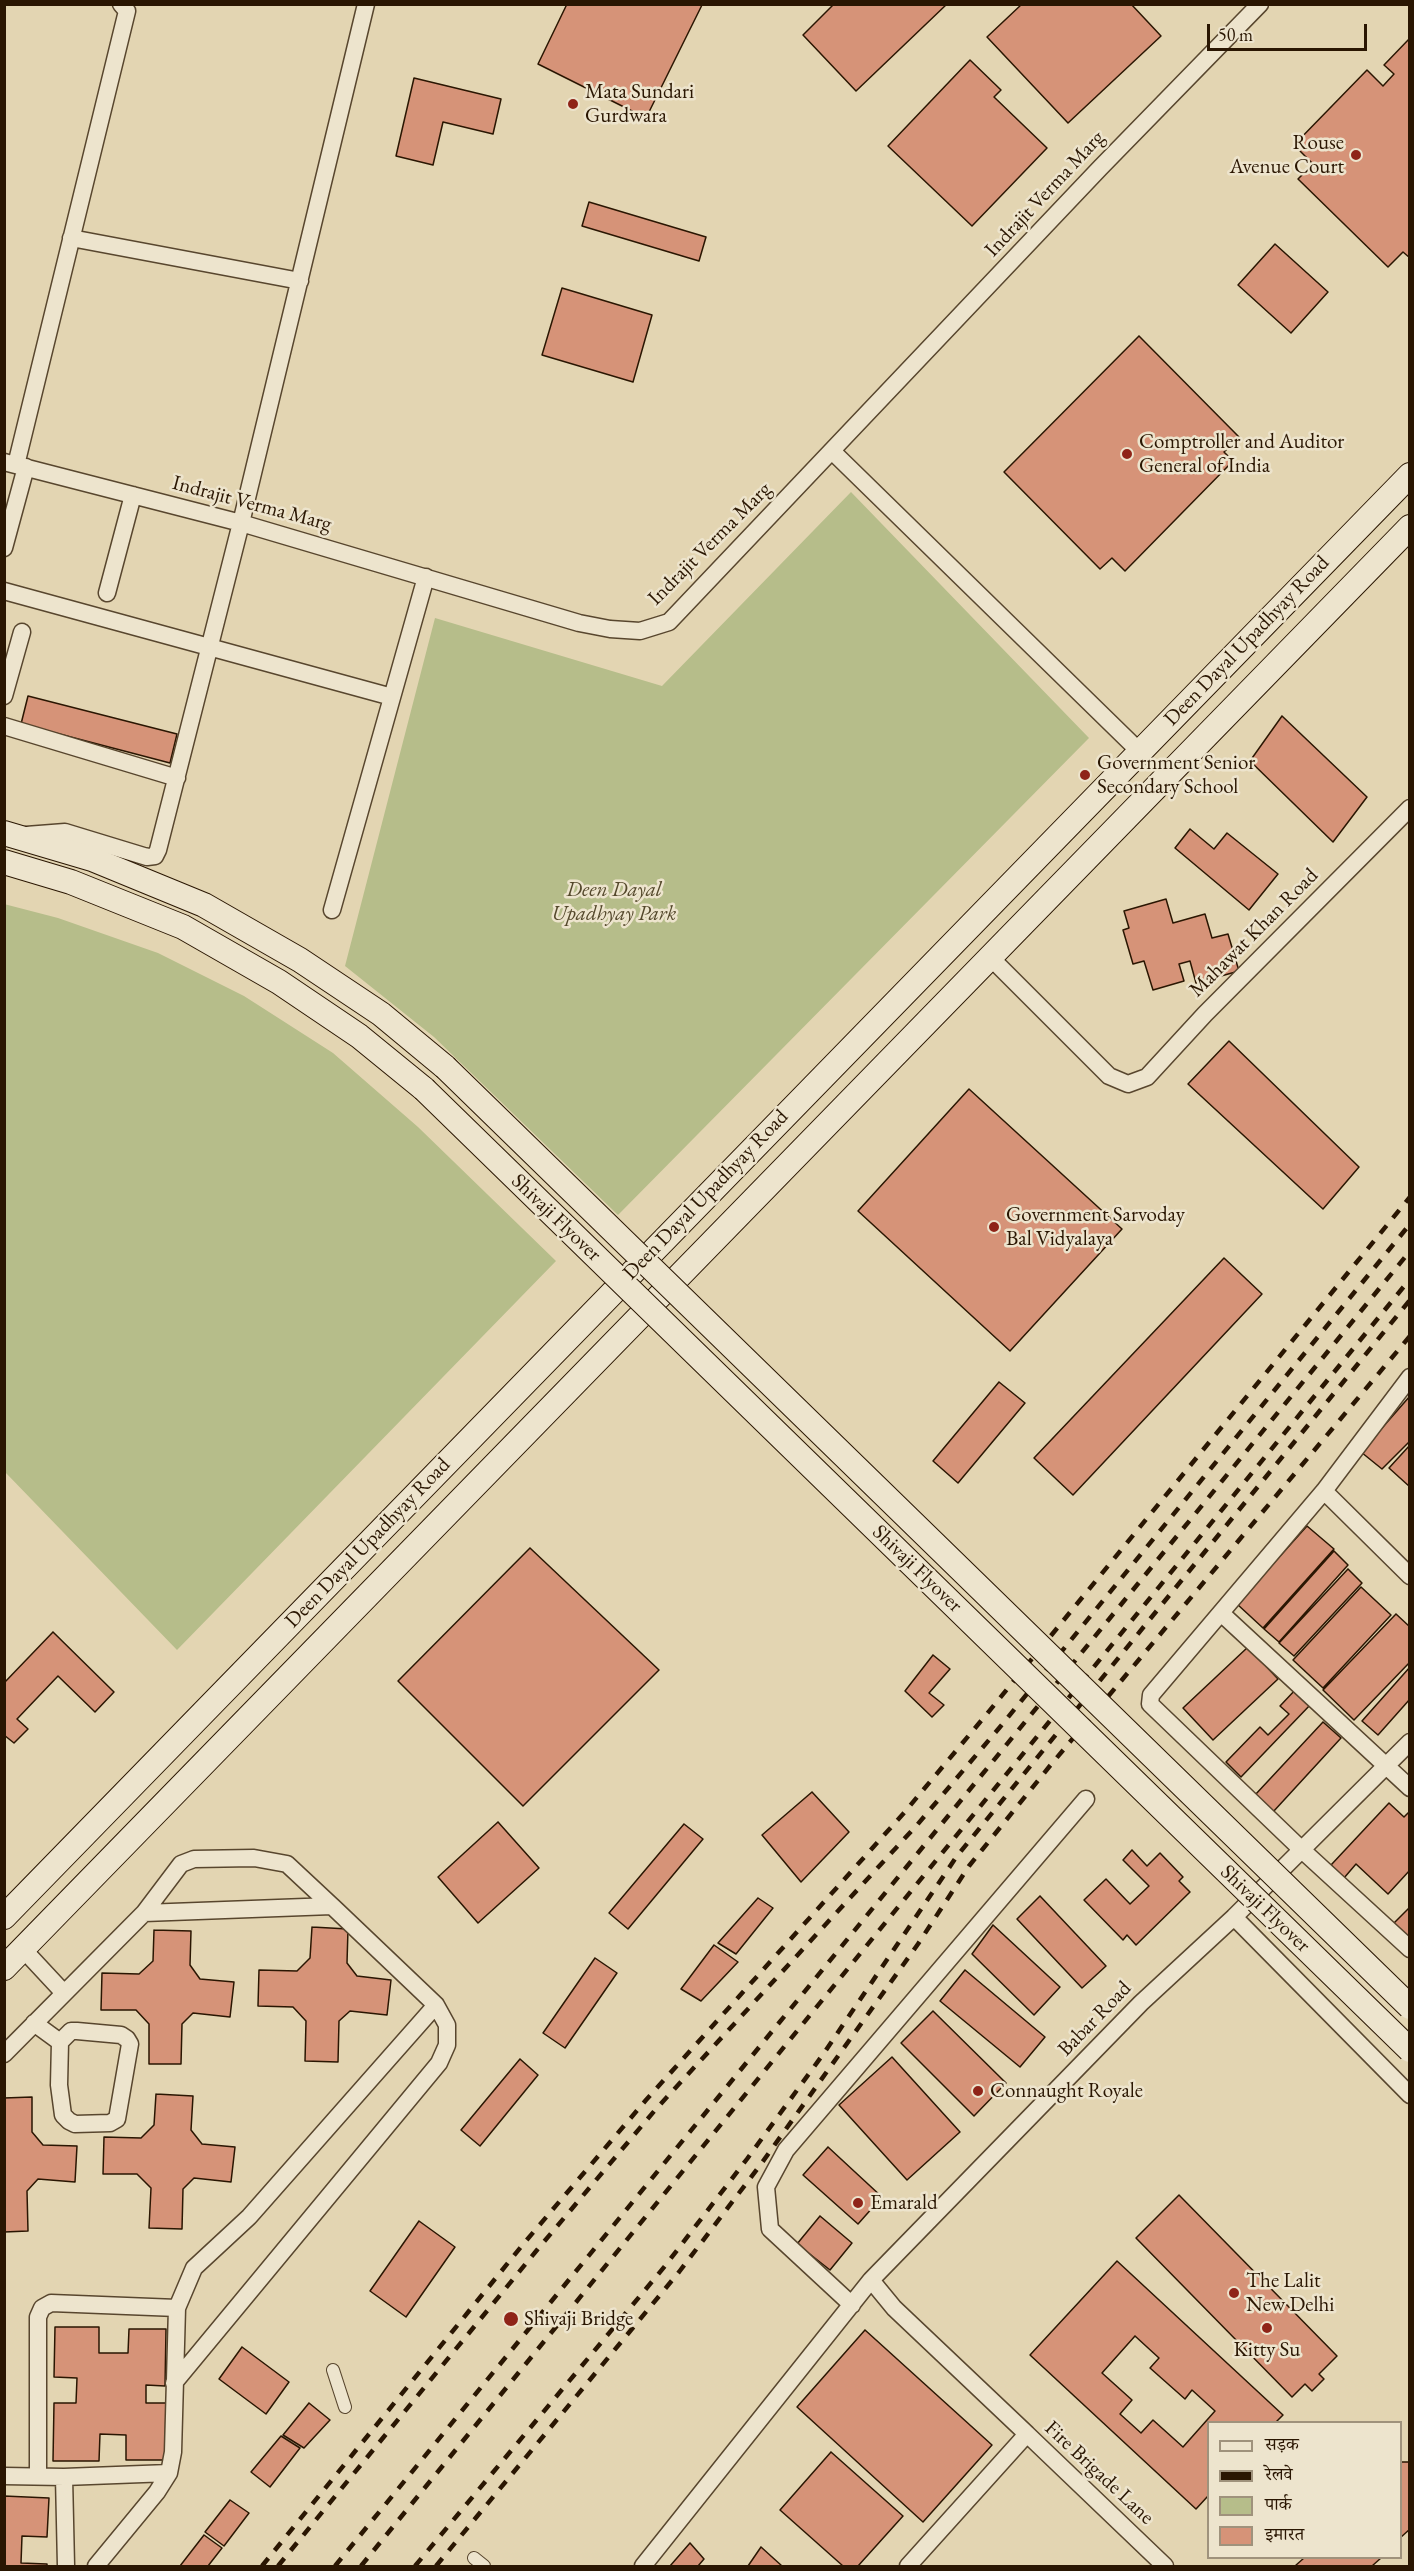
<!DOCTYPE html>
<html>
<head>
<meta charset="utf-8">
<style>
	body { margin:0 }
	#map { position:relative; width:1414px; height:2571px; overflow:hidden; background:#e3d5b2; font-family:"EB Garamond","Noto Serif Devanagari",serif }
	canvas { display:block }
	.frame { position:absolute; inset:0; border:6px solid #2a1602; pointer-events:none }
	.legend { position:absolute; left:1207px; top:2421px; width:195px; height:138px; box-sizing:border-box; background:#ede4cd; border:2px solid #9f927c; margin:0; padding:8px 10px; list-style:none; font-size:18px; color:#2a1602 }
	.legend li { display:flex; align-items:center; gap:12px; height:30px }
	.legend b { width:30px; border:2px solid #9f927c }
	.scale { position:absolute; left:1207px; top:24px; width:160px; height:27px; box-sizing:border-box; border:3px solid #2a1602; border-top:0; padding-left:8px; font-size:18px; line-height:21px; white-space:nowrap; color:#2a1602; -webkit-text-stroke:4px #ede4cd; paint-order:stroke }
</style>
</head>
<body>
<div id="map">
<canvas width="1414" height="2571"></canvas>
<div class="frame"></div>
<ul class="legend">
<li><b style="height:8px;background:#ede4cd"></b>सड़क</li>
<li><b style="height:8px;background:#2a1602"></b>रेलवे</li>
<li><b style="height:16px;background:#b6bd8a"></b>पार्क</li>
<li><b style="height:16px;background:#d69378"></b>इमारत</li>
</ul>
<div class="scale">50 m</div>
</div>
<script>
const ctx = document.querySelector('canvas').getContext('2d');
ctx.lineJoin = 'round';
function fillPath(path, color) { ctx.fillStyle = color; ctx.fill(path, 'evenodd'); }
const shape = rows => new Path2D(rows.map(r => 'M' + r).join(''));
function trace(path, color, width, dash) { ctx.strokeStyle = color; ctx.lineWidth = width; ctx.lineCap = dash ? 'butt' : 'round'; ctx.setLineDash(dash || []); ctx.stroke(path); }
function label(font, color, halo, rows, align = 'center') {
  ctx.font = font + ' "EB Garamond",serif'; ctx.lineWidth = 5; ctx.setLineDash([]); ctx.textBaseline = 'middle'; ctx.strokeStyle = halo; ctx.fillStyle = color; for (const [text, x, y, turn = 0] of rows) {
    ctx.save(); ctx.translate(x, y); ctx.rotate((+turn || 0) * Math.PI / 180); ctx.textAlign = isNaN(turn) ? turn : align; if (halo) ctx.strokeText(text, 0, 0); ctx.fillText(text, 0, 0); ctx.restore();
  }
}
const green = shape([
	[851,492,1089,738,618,1215,434,1037,345,966,435,618,662,686],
	[4,904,58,918,158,953,244,996,333,1053,418,1127,556,1261,177,1650,5,1472]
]);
const building = shape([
	[567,4,702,5,646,118,538,64,567,4],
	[834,4,947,4,856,91,803,35,834,4],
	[1022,4,1131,4,1161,36,1068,123,987,37,1022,4],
	[1410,38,1410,258,1403,252,1388,267,1298,179,1313,164,1294,145,1367,70,1383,86,1394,74,1384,65,1410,38],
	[970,60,1001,90,994,97,1047,148,972,226,888,146,970,60],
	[414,78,501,99,493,134,443,122,433,165,396,156,414,78],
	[589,202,706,237,699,261,582,226,589,202],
	[1275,244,1328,292,1291,333,1238,285,1275,244],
	[562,288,652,315,633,382,542,355,562,288],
	[1139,336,1239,437,1224,452,1233,461,1125,571,1112,558,1100,569,1004,472,1139,336],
	[28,696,177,734,170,763,21,724,28,696],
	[1282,716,1367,797,1333,842,1250,761,1282,716],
	[1190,829,1214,849,1227,833,1278,874,1249,910,1175,848,1190,829],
	[1166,899,1173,923,1205,914,1212,938,1228,934,1239,971,1196,983,1190,961,1179,964,1184,981,1153,990,1144,961,1133,964,1123,930,1129,928,1124,911,1166,899],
	[1229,1041,1359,1167,1323,1209,1188,1084,1229,1041],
	[969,1089,1122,1229,1010,1351,858,1211,969,1089],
	[1224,1258,1262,1294,1073,1495,1034,1458,1224,1258],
	[999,1382,1025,1403,958,1483,933,1461,999,1382],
	[1410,1396,1410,1441,1382,1469,1361,1452,1410,1396],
	[1410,1445,1410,1487,1389,1468,1410,1445],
	[1307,1526,1334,1549,1263,1628,1237,1604,1307,1526],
	[530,1548,659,1670,523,1806,398,1681,530,1548],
	[1334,1551,1348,1565,1279,1642,1264,1629,1334,1551],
	[1348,1569,1362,1583,1294,1656,1279,1643,1348,1569],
	[1361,1587,1391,1615,1323,1688,1293,1660,1361,1587],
	[1396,1614,1410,1627,1410,1662,1354,1720,1323,1690,1396,1614],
	[53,1632,114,1692,95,1712,58,1676,17,1719,28,1729,14,1743,4,1735,4,1683,53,1632],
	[1248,1647,1278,1679,1213,1740,1183,1708,1248,1647],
	[933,1655,950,1669,929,1693,944,1705,932,1717,905,1691,933,1655],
	[1410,1667,1410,1699,1378,1735,1362,1721,1410,1667],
	[1297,1688,1312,1703,1241,1777,1226,1762,1260,1727,1268,1735,1289,1714,1280,1706,1297,1688],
	[1323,1722,1341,1738,1273,1812,1255,1795,1323,1722],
	[812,1792,849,1832,801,1882,762,1835,812,1792],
	[1389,1803,1404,1817,1410,1811,1410,1870,1388,1894,1356,1864,1344,1878,1331,1865,1389,1803],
	[498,1822,539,1868,478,1923,438,1877,498,1822],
	[684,1824,703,1839,628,1929,609,1913,684,1824],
	[1132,1850,1147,1866,1160,1853,1183,1877,1179,1881,1190,1892,1136,1945,1127,1935,1123,1940,1084,1900,1106,1879,1130,1904,1149,1886,1123,1860,1132,1850],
	[1040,1896,1106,1966,1082,1988,1017,1919,1040,1896],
	[758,1898,773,1908,736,1954,718,1943,758,1898],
	[1410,1907,1410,1942,1392,1925,1410,1907],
	[993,1925,1060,1987,1034,2015,972,1954,993,1925],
	[312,1927,348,1929,347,1963,357,1976,391,1980,387,2015,350,2011,339,2021,338,2062,305,2061,306,2021,293,2007,258,2006,259,1970,297,1971,310,1958,312,1927],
	[154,1930,191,1931,190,1965,200,1979,234,1982,230,2017,193,2013,182,2024,181,2064,149,2064,149,2024,136,2010,101,2010,102,1973,139,1974,153,1961,154,1930],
	[714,1945,738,1962,701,2001,681,1989,714,1945],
	[595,1958,617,1973,565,2048,543,2033,595,1958],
	[965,1970,1045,2037,1020,2067,940,2001,965,1970],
	[933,2011,1006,2083,974,2116,901,2043,933,2011],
	[892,2057,960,2132,907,2180,839,2105,892,2057],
	[520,2059,538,2075,480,2146,461,2130,520,2059],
	[156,2094,193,2096,191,2130,202,2144,235,2147,231,2182,194,2178,183,2189,182,2229,149,2228,151,2188,137,2174,103,2174,104,2137,141,2138,154,2125,156,2094],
	[32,2097,32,2132,43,2145,77,2146,75,2182,38,2179,27,2191,28,2231,4,2232,4,2098,32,2097],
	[828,2147,882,2197,858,2224,803,2175,828,2147],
	[1179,2195,1337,2356,1319,2374,1324,2379,1312,2391,1305,2384,1292,2397,1136,2238,1179,2195],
	[820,2216,852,2243,830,2270,797,2244,820,2216],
	[419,2221,455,2247,406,2317,370,2291,419,2221],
	[1117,2261,1283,2415,1276,2422,1208,2422,1208,2496,1196,2509,1030,2355,1117,2261],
	[1135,2336,1159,2358,1150,2368,1185,2399,1192,2390,1215,2411,1183,2447,1153,2420,1141,2433,1120,2414,1132,2400,1102,2373,1135,2336],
	[55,2327,99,2327,99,2353,128,2353,129,2329,166,2329,165,2386,146,2385,146,2403,166,2403,165,2460,126,2460,126,2435,100,2434,99,2461,53,2461,54,2403,76,2403,77,2378,54,2377,55,2327],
	[865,2330,992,2445,923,2522,797,2407,865,2330],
	[242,2347,289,2382,266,2414,219,2379,242,2347],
	[309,2403,330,2420,304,2448,283,2435,309,2403],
	[281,2436,300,2448,270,2487,251,2472,281,2436],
	[831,2452,903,2516,858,2566,843,2566,780,2510,831,2452],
	[1400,2462,1410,2462,1410,2529,1400,2538,1400,2462],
	[4,2496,49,2498,47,2537,22,2536,21,2563,47,2564,47,2566,4,2566,4,2496],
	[230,2500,249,2513,224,2546,205,2532,230,2500],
	[204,2535,222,2548,208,2566,180,2566,204,2535],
	[690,2543,704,2559,698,2566,670,2566,690,2543],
	[761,2547,782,2566,748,2566,761,2547],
	[1304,2558,1381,2558,1372,2566,1295,2566,1304,2558]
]);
const pedestrian = shape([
	[333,2370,345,2407],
	[474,2558,484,2566]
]);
const minor = shape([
	[71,238,300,281],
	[833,452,1139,751],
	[4,462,241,523,579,623,610,629,640,631,669,622,1100,168,1260,4],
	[16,465,127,11,121,4],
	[4,548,26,467],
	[4,591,392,697],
	[107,593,133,495],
	[4,696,22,632],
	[4,726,177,778],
	[26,835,65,832,147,857,155,856,158,850,241,523,366,4],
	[332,910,426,577],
	[990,957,1109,1076,1128,1084,1147,1077,1205,1014,1410,808],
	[1410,1377,1324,1491,1151,1695,1150,1704,1302,1850,1410,1949],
	[1324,1491,1410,1576],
	[1221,1613,1410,1788],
	[144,1913,181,1864,194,1859,254,1858,287,1864,332,1906],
	[1234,1917,1410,2095],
	[23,1949,63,1992],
	[34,2023,60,2042,59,2085,63,2115,69,2121,75,2124,110,2123,117,2119,130,2044,127,2039,121,2035,77,2031,71,2031,60,2042],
	[4,2054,144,1913,332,1906,436,2005,447,2025,447,2045,439,2063,174,2383],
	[852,2305,770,2229,766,2187,786,2150,1086,1799],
	[1027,2434,894,2308,871,2280,1141,2003,1234,1917,1410,1742],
	[4,2476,64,2477,169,2473],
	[38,2476,38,2317,42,2308,51,2303,177,2308],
	[64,2477,66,2566],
	[96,2566,157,2492,169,2473,173,2452,177,2308,194,2268,249,2217,436,2005],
	[643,2566,871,2280],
	[908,2566,1027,2434,1165,2566]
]);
const secondary = shape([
	[4,833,92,859,204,905,300,960,381,1014,445,1067],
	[4,862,71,882,183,927,279,982,359,1036,424,1089],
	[4,1917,1410,475],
	[4,1968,1410,527]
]);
const rail = shape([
	[262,2566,525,2242,646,2100,903,1814,986,1715,1410,1197],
	[278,2566,537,2250,656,2109,917,1825,1000,1727,1410,1224],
	[335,2566,1410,1251],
	[361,2566,1410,1279],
	[415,2566,665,2266,747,2159,824,2053,957,1856,1410,1300],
	[436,2566,679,2272,761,2164,918,1944,969,1866,1049,1767,1410,1336]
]);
const secondaryBridge = shape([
	[445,1067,1410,2007],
	[424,1089,1410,2050]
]);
const markers = [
	[573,104,6,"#8f2418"],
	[1356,155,6,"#8f2418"],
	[1127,454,6,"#8f2418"],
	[1085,775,6,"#8f2418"],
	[994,1227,6,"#8f2418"],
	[978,2091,6,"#8f2418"],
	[858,2203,6,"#8f2418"],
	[1234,2293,6,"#8f2418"],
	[511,2319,8,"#8f2418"],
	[1267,2328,6,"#8f2418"]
];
const poiNames = [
	["Mata Sundari",585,92],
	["Gurdwara",585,116],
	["Rouse",1344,143,"right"],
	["Avenue Court",1344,167,"right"],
	["Comptroller and Auditor",1139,442],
	["General of India",1139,466],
	["Government Senior",1097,763],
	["Secondary School",1097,787],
	["Government Sarvoday",1006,1215],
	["Bal Vidyalaya",1006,1239],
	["Connaught Royale",990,2091],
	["Emarald",870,2203],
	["The Lalit",1246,2281],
	["New Delhi",1246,2305],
	["Shivaji Bridge",524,2319],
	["Kitty Su",1267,2350,"center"]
];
const streetNames = [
	["Indrajit Verma Marg",1045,194,-47],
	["Indrajit Verma Marg",252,504,15],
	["Indrajit Verma Marg",710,544,-45],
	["Deen Dayal Upadhyay Road",1247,641,-46],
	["Mahawat Khan Road",1254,933,-45],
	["Deen Dayal Upadhyay Road",706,1195,-46],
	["Shivaji Flyover",556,1218,44],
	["Deen Dayal Upadhyay Road",368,1543,-46],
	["Shivaji Flyover",917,1569,44],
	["Shivaji Flyover",1265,1909,44],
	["Babar Road",1095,2019,-46],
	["Fire Brigade Lane",1099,2473,43]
];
const parkNames = [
	["Deen Dayal",614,890],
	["Upadhyay Park",614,914]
];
fillPath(green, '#b6bd8a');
fillPath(building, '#d69378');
trace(building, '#2a1602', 1.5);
trace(pedestrian, '#58462e', 14);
trace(minor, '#58462e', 19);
trace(secondary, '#2a1602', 26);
trace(pedestrian, '#ede4cd', 12);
trace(minor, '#ede4cd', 16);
trace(secondary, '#ede4cd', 24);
trace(rail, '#2a1602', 4.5, [10, 10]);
trace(secondaryBridge, '#2a1602', 26, []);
trace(secondaryBridge, '#ede4cd', 24);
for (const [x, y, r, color] of markers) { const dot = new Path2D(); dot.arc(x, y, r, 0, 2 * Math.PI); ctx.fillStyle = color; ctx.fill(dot); trace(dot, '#ede4cd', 2); }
label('21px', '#2a1602', '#ede4cd', poiNames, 'left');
label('21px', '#2a1602', '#ede4cd', streetNames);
label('italic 21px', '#54482b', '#ede4cd', parkNames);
</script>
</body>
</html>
